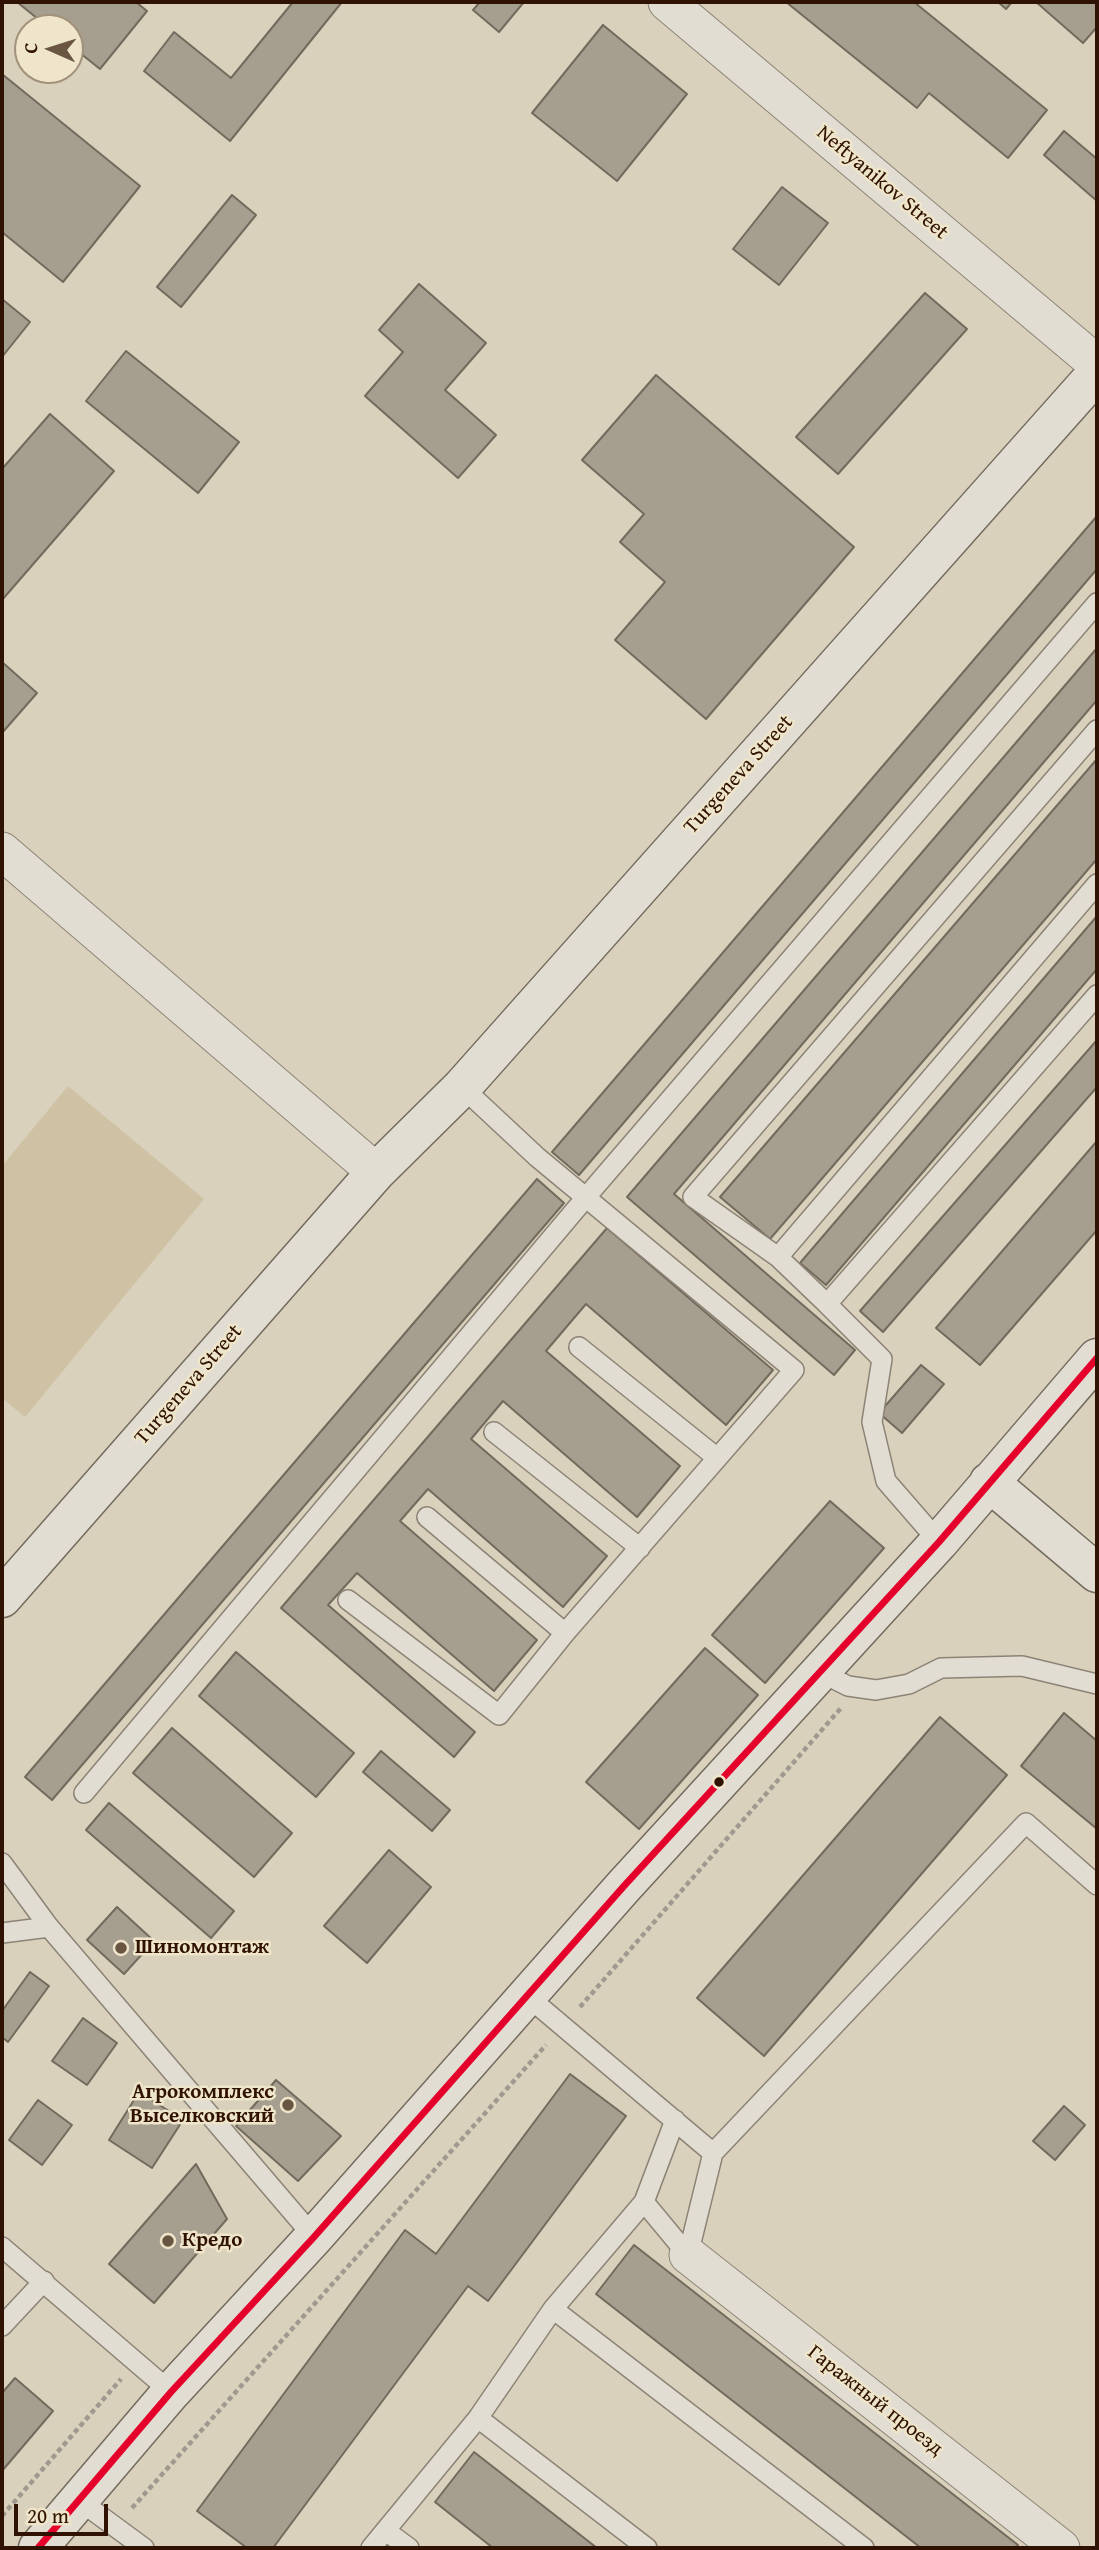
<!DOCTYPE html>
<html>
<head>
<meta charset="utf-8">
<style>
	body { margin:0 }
	#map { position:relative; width:1099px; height:2550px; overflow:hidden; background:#d9d1bb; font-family:"Gentium Book Plus",serif }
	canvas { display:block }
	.frame { position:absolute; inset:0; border:4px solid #2f1202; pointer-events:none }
	.north { position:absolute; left:14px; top:14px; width:70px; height:70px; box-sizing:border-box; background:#efe5ca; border:2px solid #a2917a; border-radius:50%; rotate:273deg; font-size:19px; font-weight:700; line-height:28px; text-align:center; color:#2f1202 }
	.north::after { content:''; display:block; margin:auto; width:24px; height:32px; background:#6a5543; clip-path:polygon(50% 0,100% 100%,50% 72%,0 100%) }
	.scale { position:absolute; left:14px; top:2504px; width:94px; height:32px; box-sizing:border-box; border:4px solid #2f1202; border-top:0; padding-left:9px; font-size:21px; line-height:24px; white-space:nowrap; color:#2f1202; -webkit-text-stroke:5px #efe5ca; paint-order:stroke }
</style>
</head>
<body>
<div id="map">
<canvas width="1099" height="2550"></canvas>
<div class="frame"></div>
<div class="north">С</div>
<div class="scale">20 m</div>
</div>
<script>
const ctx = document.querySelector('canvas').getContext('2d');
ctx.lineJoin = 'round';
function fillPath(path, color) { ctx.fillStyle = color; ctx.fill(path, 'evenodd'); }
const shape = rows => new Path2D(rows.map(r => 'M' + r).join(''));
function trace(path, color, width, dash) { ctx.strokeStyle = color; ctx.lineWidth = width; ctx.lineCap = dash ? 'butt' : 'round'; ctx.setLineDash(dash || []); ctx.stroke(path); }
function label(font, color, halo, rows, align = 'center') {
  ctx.font = font + ' "Gentium Book Plus",serif'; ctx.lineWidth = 5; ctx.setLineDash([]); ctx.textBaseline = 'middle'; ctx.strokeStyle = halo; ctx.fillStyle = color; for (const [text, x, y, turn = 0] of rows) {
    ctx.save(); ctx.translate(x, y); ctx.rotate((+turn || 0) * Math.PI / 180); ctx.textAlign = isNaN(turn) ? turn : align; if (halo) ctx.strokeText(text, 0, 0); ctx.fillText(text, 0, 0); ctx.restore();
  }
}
const green = shape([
	[68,1086,204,1199,25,1417,2,1398,2,1166]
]);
const building = shape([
	[17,2,136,2,147,11,100,69,70,45,70,28,49,28,17,2],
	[293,2,342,2,230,141,144,71,174,32,231,78,293,2],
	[480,2,524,2,499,32,473,10,480,2],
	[786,2,914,2,1047,110,1008,158,929,93,917,108,786,2],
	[998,2,1012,2,1006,9,998,2],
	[1036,2,1097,2,1097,27,1083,43,1036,2],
	[603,25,687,94,617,181,532,113,603,25],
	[2,74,140,186,63,282,2,232,2,74],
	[1064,131,1097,159,1097,201,1044,155,1064,131],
	[782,187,828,223,779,285,733,249,782,187],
	[232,195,256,215,181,307,157,287,232,195],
	[419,284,486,343,445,390,496,435,458,478,365,396,403,352,379,330,419,284],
	[925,293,967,329,838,474,796,437,925,293],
	[2,299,30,322,2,357,2,299],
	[126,351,239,442,198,493,86,401,126,351],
	[656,375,854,547,706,719,615,640,665,582,620,542,644,514,582,460,656,375],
	[50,414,114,471,2,600,2,469,50,414],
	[1097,516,1097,569,579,1175,552,1152,1097,516],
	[1097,648,1097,700,674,1194,855,1350,834,1375,627,1197,1097,648],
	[2,662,37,693,2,733,2,662],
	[1097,759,1097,859,770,1239,720,1197,1097,759],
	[1097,916,1097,969,826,1285,800,1263,1097,916],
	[1097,1040,1097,1087,883,1332,860,1311,1097,1040],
	[1097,1141,1097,1230,980,1365,936,1328,1097,1141],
	[537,1179,564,1203,52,1800,25,1777,537,1179],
	[607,1228,773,1370,726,1425,586,1304,546,1351,680,1466,637,1517,503,1401,471,1439,607,1556,563,1607,428,1489,400,1521,537,1640,494,1691,357,1573,328,1605,475,1732,454,1757,281,1608,607,1228],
	[921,1365,944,1384,902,1433,879,1413,921,1365],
	[830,1501,884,1548,765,1683,712,1635,830,1501],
	[705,1648,758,1695,639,1829,586,1782,705,1648],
	[236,1652,354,1753,316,1797,199,1696,236,1652],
	[1064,1713,1097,1741,1097,1829,1021,1766,1064,1713],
	[940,1717,1007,1775,764,2056,697,1998,940,1717],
	[172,1728,292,1833,254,1877,133,1773,172,1728],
	[381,1751,450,1810,432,1831,363,1772,381,1751],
	[109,1803,234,1911,211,1938,86,1830,109,1803],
	[389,1850,431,1887,367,1963,324,1926,389,1850],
	[117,1907,154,1941,124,1974,87,1940,117,1907],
	[30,1972,49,1986,8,2042,2,2037,2,2011,30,1972],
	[83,2018,117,2043,87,2085,52,2061,83,2018],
	[570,2074,626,2116,488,2301,468,2286,273,2548,247,2548,197,2511,405,2230,436,2254,570,2074],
	[276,2080,341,2136,298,2181,236,2126,276,2080],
	[139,2092,183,2120,152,2168,109,2140,139,2092],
	[38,2100,72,2125,42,2165,9,2140,38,2100],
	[1064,2106,1085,2125,1055,2160,1033,2141,1064,2106],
	[196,2164,227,2219,154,2303,109,2264,196,2164],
	[634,2245,1018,2545,1015,2548,921,2548,596,2294,634,2245],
	[15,2378,53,2411,2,2471,2,2393,15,2378],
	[474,2452,597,2548,493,2548,435,2502,474,2452]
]);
const path = shape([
	[580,2007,841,1708],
	[132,2508,546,2045],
	[2,2516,121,2379]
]);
const lane = shape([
	[1097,730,693,1197,778,1257,1097,884],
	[778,1257,827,1304,1097,995],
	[827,1304,882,1359,872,1422,886,1481,939,1542],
	[579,1347,716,1457],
	[494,1432,640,1548],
	[427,1517,565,1633],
	[348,1600,499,1715,565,1633,794,1370,537,1157,462,1087],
	[820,1672,848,1686,876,1690,909,1684,941,1668,1022,1666,1097,1684],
	[84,1793,587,1196,1097,603],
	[2,1863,49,1927,314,2237],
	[2,1933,49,1927],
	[527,1996,713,2153,688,2255],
	[713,2153,1026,1823,1097,1885],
	[644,2202,675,2120],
	[2,2247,171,2392],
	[553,2309,864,2548],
	[2,2326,44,2281],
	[478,2418,647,2548],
	[80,2501,144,2548],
	[386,2531,409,2548],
	[371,2548,478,2418,553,2309,644,2202,688,2255]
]);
const street = shape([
	[667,2,1097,364],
	[2,851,376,1172],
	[688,2255,1061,2548]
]);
const secondary = shape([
	[989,1482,1097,1573],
	[2,1598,376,1172,462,1087,1097,373],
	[38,2548,171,2392,314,2237,624,1886,939,1542,1097,1358]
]);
const bus1 = shape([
	[38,2548,171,2392,314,2237,624,1886,939,1542,1097,1358]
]);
const markers = [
	[719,1782,6,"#2f1202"],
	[121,1948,7,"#6a5543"],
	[288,2105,7,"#6a5543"],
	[168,2241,7,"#6a5543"]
];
const streetNames = [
	["Neftyanikov Street",882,183,40],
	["Turgeneva Street",739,775,-48],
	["Turgeneva Street",189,1385,-49],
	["Гаражный проезд",875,2401,38]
];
const poiNames = [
	["Шиномонтаж",135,1948],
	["Агрокомплекс",274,2093,"right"],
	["Выселковский",274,2117,"right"],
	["Кредо",182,2241]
];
fillPath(green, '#cfc2a4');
fillPath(building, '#a69f90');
trace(building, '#736a5e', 2);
trace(lane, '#8c8376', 22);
trace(street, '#8c8376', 39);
trace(secondary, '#736a5e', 41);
trace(path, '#9f998f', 4.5, [5, 3.5]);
trace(lane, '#e2ddd2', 19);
trace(street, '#e2ddd2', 37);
trace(secondary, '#e2ddd2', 38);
trace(bus1, '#e4002b', 7);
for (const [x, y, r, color] of markers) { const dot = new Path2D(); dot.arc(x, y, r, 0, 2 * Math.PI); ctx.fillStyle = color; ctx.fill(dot); trace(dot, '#efe5ca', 2.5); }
label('21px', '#2f1202', '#efe5ca', streetNames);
label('bold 21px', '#2f1202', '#efe5ca', poiNames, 'left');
</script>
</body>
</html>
